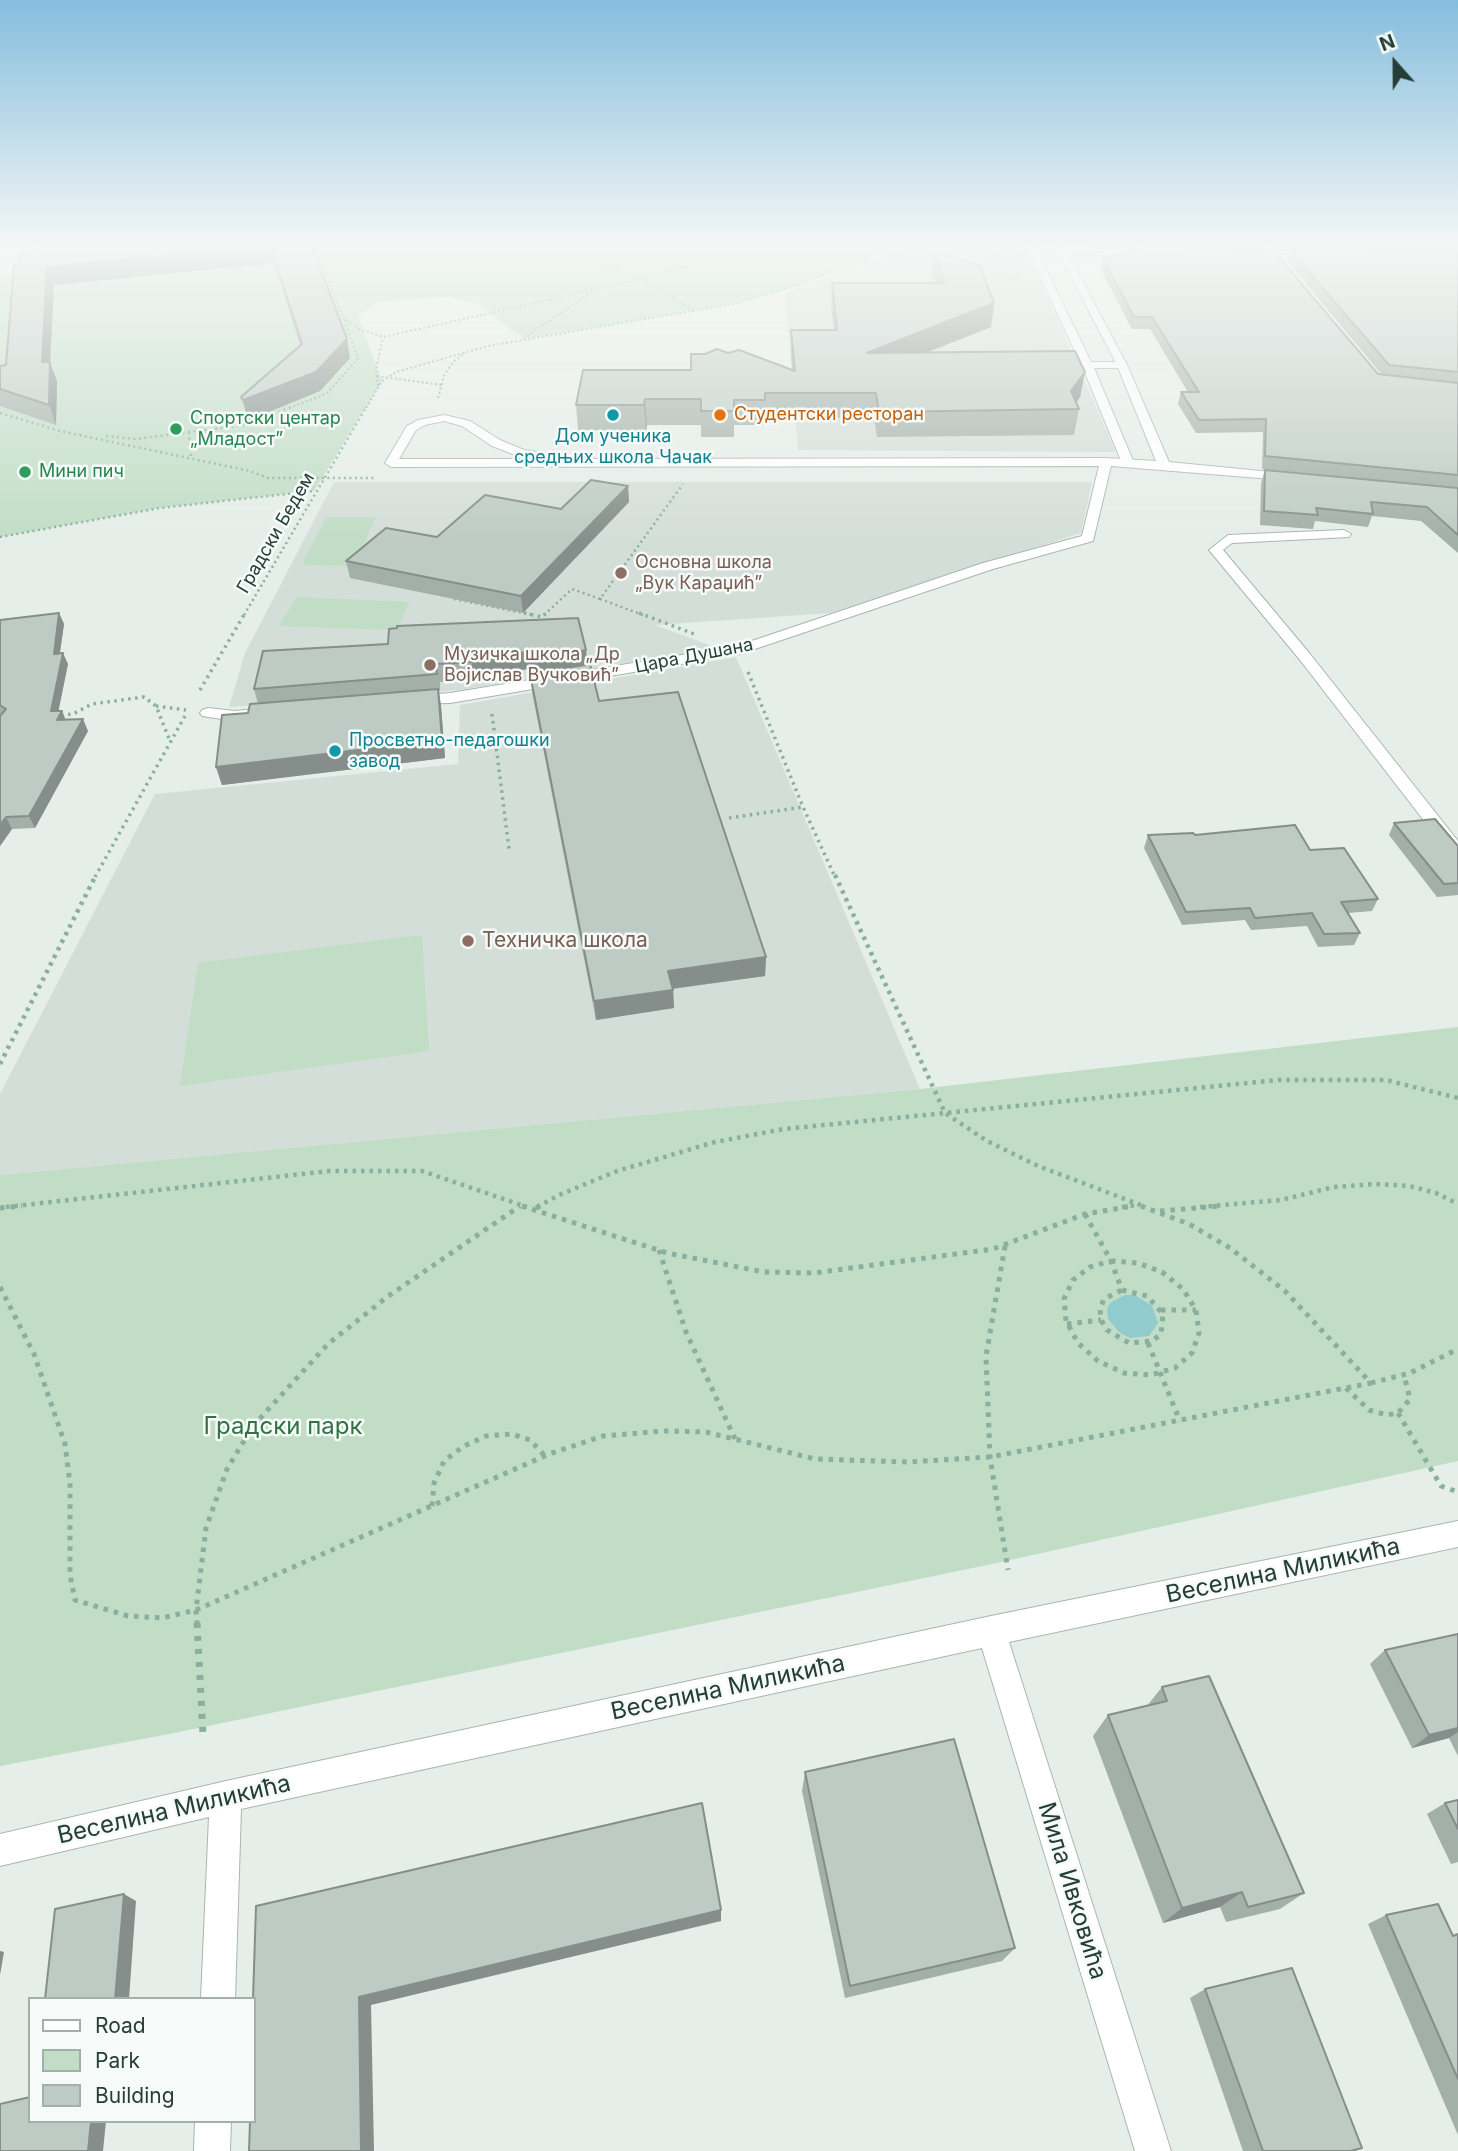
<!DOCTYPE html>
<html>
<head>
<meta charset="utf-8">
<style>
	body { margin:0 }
	#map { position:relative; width:1458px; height:2151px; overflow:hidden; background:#e6eee9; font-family:Inter,sans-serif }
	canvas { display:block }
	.legend { position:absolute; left:28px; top:1997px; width:228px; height:126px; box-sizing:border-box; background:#f6faf8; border:2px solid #a3afaa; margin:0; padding:9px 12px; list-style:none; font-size:21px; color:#263f36 }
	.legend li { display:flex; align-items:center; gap:14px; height:35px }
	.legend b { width:35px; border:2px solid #a3afaa }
	.north { position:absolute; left:1360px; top:28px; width:70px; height:70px; -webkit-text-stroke:5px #f6faf8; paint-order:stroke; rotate:339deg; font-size:19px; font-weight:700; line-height:28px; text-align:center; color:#263f36 }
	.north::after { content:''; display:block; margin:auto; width:24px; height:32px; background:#263f36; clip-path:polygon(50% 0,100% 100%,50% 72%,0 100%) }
</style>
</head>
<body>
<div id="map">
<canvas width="1458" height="2151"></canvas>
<ul class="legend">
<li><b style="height:9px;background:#fff"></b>Road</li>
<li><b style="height:19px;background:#c1ddc5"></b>Park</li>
<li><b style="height:19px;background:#becbc5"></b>Building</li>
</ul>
<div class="north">N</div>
</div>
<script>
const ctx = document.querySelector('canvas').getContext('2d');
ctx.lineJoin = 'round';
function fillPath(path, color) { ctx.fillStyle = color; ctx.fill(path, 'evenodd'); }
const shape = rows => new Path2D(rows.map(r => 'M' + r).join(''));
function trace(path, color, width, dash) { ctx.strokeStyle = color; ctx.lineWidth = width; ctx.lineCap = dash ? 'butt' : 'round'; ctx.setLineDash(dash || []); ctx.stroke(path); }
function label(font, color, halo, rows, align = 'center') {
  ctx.font = font + ' Inter,sans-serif'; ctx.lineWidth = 5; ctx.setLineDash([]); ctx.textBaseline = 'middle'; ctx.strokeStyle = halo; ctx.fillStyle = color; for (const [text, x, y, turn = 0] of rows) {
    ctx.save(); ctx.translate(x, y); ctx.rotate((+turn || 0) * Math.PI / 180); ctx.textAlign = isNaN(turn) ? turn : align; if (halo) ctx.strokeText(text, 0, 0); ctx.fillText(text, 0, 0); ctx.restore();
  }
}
const built = shape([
	[894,252,1027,252,1116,452,798,450,785,293],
	[334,482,1092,482,1081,533,831,613,655,625,717,648,459,690,229,707,245,653],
	[736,657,920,1089,0,1175,0,1094,155,794,458,764,460,705]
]);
const green = shape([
	[133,243,900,243,854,265,765,296,694,311,524,339,476,303,448,297,377,302,358,316,382,381,314,491,160,508,0,537,0,280,68,256],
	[326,517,376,517,354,566,302,565],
	[297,597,410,602,396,630,279,626],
	[422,935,429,1051,180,1086,198,963],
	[1458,1027,1458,1461,992,1564,174,1733,0,1766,0,1175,920,1089]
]);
const water = shape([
	[1125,1295,1135,1295,1152,1306,1158,1323,1149,1336,1130,1338,1120,1333,1108,1319,1107,1310,1110,1303]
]);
const pathFar5 = shape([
	[339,243,320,255,343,318,359,329,383,337,642,279,723,256,759,254],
	[530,243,642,279,694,311],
	[994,273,1022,281],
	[527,336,592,292],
	[377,376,442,385],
	[378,386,376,370,383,337],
	[438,398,444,376,453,362,465,353],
	[289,408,326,394,358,359,344,319],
	[366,408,382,381,396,372,488,346,733,304,798,285,887,250]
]);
const pathFar4 = shape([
	[0,413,60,431,250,471,268,478,376,478],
	[189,432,191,458],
	[106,436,135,439,245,425,294,406],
	[0,537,160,508,314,491],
	[454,599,533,615],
	[244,615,367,406],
	[544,615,572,589,600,599],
	[643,615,600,599,683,484]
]);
const pathFar3 = shape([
	[524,613,542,617,546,613],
	[639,613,694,634],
	[748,672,803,807,835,877],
	[200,690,245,613],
	[156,706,186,710],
	[492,714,509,849],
	[61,715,73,714,92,704,144,697,156,706,170,741],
	[729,818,803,807],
	[95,877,185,716]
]);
const pathFar2 = shape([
	[835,875,945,1113,987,1141,1038,1166,1146,1207],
	[0,1064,96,875],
	[6,1207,329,1171,422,1171,527,1207],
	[537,1207,559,1195,617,1171,715,1142,784,1129,1278,1080,1386,1080,1458,1098],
	[1122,1207,1135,1205],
	[1200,1207,1281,1200,1334,1187,1376,1184,1409,1186,1436,1193,1458,1204]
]);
const pathFar1 = shape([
	[522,1206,667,1253,764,1272,814,1273,993,1249,1085,1214,1132,1206],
	[0,1208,22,1206],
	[536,1208,540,1206],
	[1160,1211,1220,1206],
	[1085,1214,1111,1261,1122,1290],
	[1005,1246,986,1356,990,1457,1008,1570],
	[659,1250,686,1332,735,1439],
	[1111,1261,1138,1263,1162,1272,1183,1289,1196,1310,1199,1333,1192,1353,1175,1368,1151,1375,1124,1373,1098,1361,1078,1343,1066,1321,1064,1299,1073,1280,1090,1267,1111,1261],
	[0,1287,34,1354,65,1444,70,1484,70,1575,75,1600,128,1616,162,1618,196,1610,549,1454,603,1436,664,1431,706,1432,815,1459,907,1462,990,1457,1371,1383,1285,1291,1230,1248,1189,1224,1141,1206],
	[1122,1290,1147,1296,1163,1314,1161,1334,1152,1341,1129,1343,1107,1330,1101,1320,1100,1309,1104,1299,1122,1290],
	[1161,1310,1196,1310],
	[1067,1324,1101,1320],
	[1148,1343,1180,1421],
	[1371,1383,1410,1373,1458,1349],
	[1346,1388,1369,1410,1387,1415,1398,1413,1410,1399,1404,1375],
	[1398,1413,1441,1486,1458,1492],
	[432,1506,434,1483,444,1461,464,1446,486,1436,512,1434,530,1440,545,1456],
	[197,1625,196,1610,206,1528,227,1469,253,1426,328,1344,387,1297,520,1206]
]);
const path = shape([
	[197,1623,203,1734]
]);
const lane = shape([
	[908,244,1065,249,1065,253,1062,254,1038,253,1091,362,1122,362,1127,365,1122,368,1094,368,1134,463,1132,466,1122,463,1083,368,1070,365,1080,362,1029,253,905,249,905,245,908,244],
	[1344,530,1351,534,1349,537,1232,543,1223,550,1310,654,1458,841,1458,859,1452,857,1300,660,1209,550,1228,535,1344,530]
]);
const street = shape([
	[1054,243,1063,243,1065,248,1155,251,1160,254,1155,257,1068,254,1127,365,1169,462,1292,474,1298,478,1296,481,1111,466,1093,541,993,569,740,654,450,703,407,704,405,701,413,696,450,693,737,646,983,563,1082,536,1099,466,391,467,385,463,407,426,418,420,444,415,470,421,500,440,524,450,582,459,1106,458,1156,461,1117,365,1054,243],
	[444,421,462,426,492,446,518,456,539,459,399,459,416,430,425,425,444,421],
	[30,251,38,253,0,278,0,271,30,251],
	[1250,254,1316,255,1321,258,1316,261,1247,259,1245,257,1250,254],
	[208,708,235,711,255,709,263,714,255,719,235,721,202,716,200,713,202,710,208,708],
	[1458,1521,1458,1547,1009,1642,1171,2151,1135,2151,982,1648,241,1809,235,1999,201,1999,209,1817,0,1866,0,1834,226,1781,991,1616,1458,1521],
	[195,2121,231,2121,230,2151,194,2151,195,2121]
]);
const wall = shape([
	[49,243,50,246,311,243,350,358,320,391,249,420,247,417,241,397,300,345,274,263,54,285,50,363,57,381,56,425,0,406,0,366,6,365,20,261],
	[1184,243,1458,243,1458,553,1421,521,1372,516,1368,527,1315,521,1313,529,1260,525,1261,483,1265,470,1356,478,1262,469,1263,432,1196,433,1178,404,1181,392,1188,392,1150,329,1132,329,1101,270,1103,259,1378,374,1382,375,1287,261,1290,251,1277,250,1270,245,1265,249,1183,248],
	[934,252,994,303,991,327,927,352,1085,372,1080,397,1076,403,1079,409,1074,435,877,437,874,418,765,418,765,425,734,425,734,437,701,437,701,425,647,425,646,431,578,430,576,405,691,370,728,353,792,370,791,355,791,330,834,330,831,306,832,283,934,283,931,275],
	[628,486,629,502,523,613,350,578,346,561,437,537,561,509],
	[59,613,64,624,60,653,68,664,58,711,66,720,88,731,35,828,12,829,0,846,0,716,2,715,0,714,0,620],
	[388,644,587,665,599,701,766,957,765,976,673,989,674,1008,596,1020,532,692,531,677,530,677,528,669,474,676,474,680,440,682,440,691,439,691,441,706,445,758,222,785,216,767,248,713,258,704,254,689],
	[1394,823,1458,846,1458,895,1437,897,1389,835],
	[1148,835,1195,835,1310,850,1378,899,1372,911,1348,913,1360,933,1354,945,1318,947,1307,926,1251,930,1245,920,1182,925,1144,848],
	[1458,1634,1458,1756,1449,1738,1412,1748,1370,1664,1385,1650],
	[1162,1687,1304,1893,1280,1909,1226,1922,1220,1907,1163,1923,1093,1736,1108,1715,1147,1706],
	[805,1772,1015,1948,1002,1961,845,1998,802,1791],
	[1458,1800,1458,1862,1451,1864,1427,1814,1445,1803],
	[1386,1915,1453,1936,1458,1934,1458,2135,1368,1924],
	[1205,1989,1351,2151,1243,2151,1190,1998]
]);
const shadedWall = shape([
	[1267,243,1271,243,1270,245,1265,249],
	[270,245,274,263,54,285,50,363,57,381,56,425,49,405,42,362,47,267],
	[994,303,991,327,865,377,867,353],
	[347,339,350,358,320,391,249,420,243,400],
	[1085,372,1080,397,1072,409,1071,391],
	[645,399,647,425,646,431,644,405],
	[628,486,629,502,523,613,521,596],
	[59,613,64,624,58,665,54,654],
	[586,650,588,668,530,677,527,660],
	[526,652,528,669,474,676,474,680,471,658],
	[63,653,68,664,56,723,51,711],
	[438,689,441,706,445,758,222,785,216,767],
	[62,711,67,723,57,720],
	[83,719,88,731,35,828,29,816],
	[6,817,12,829,0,846,0,825],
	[766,957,765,976,669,989,668,971],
	[673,990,674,1008,596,1020,594,1001],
	[1458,1728,1458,1732,1449,1738,1412,1748,1429,1735],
	[1242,1892,1220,1907,1163,1923,1182,1908],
	[124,1894,136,1901,129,1999,115,1999],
	[721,1910,721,1921,371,2005,374,2151,361,2151,359,1997],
	[0,1951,4,1952,0,1975],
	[91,2121,106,2121,103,2151,88,2151]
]);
const building = shape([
	[47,243,49,243,49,247,61,243,311,243,347,339,316,372,243,400,241,397,302,344,270,245,47,267,42,362,50,362,49,405,0,389,0,366,6,365,14,266,20,261,19,255,37,250,47,243],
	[1148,247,1273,250,1378,374,1458,383,1458,475,1265,456,1266,419,1199,420,1181,392,1199,392,1152,317,1134,317,1103,259,1148,247],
	[1290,250,1458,253,1458,372,1389,365,1290,250],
	[934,252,979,265,994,303,867,353,1075,351,1085,372,1071,391,1079,409,879,412,876,393,765,393,765,400,734,400,734,411,701,411,701,399,645,399,644,405,576,405,583,370,691,370,691,354,705,354,717,349,728,353,739,350,795,371,791,330,837,330,832,283,944,283,934,252],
	[1265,470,1458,488,1458,535,1427,507,1371,502,1373,514,1316,508,1318,515,1264,511,1265,470],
	[591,480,628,486,521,596,346,561,386,528,437,537,485,495,561,509,591,480],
	[59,613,54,654,63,653,51,711,62,711,57,720,83,719,29,816,6,817,0,825,0,716,6,709,0,705,0,620,59,613],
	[578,618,586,650,527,660,526,652,471,658,471,662,436,664,437,674,254,689,263,651,388,644,389,629,397,628,397,626,578,618],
	[590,664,599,701,678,692,766,957,668,971,673,990,594,1001,530,674,590,664],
	[438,689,442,740,216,767,222,715,248,713,250,704,438,689],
	[1435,819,1458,846,1458,883,1444,884,1394,823,1435,819],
	[1295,825,1310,850,1344,848,1378,899,1341,902,1360,933,1324,934,1312,913,1255,918,1250,908,1186,912,1148,835,1193,833,1195,835,1295,825],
	[1458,1634,1458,1728,1429,1735,1385,1650,1458,1634],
	[1209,1676,1304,1893,1248,1907,1242,1892,1182,1908,1108,1715,1167,1701,1162,1687,1209,1676],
	[954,1739,1015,1948,850,1986,805,1772,954,1739],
	[1458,1800,1458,1829,1445,1803,1458,1800],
	[702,1803,721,1910,359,1997,361,2151,249,2151,250,2121,254,2121,253,1999,256,1906,702,1803],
	[124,1894,115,1999,45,1999,55,1909,124,1894],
	[1438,1904,1453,1936,1458,1934,1458,2079,1386,1915,1438,1904],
	[1292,1968,1362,2148,1351,2151,1263,2151,1205,1989,1292,1968],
	[30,2097,30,2121,91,2121,88,2151,0,2151,0,2104,30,2097]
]);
const markers = [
	[613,415,7,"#0f9aa8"],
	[720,415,7,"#e8710a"],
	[176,429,7,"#2e9e5b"],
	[25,472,7,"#2e9e5b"],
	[621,573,7,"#8d6e63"],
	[430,665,7,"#8d6e63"],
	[335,751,7,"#0f9aa8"],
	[468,941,7,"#8d6e63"]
];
const farFoodnames = [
	["Студентски ресторан",734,415]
];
const farLeisurenames = [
	["Спортски центар",190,419],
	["„Младост”",190,440],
	["Мини пич",39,472]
];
const farCulturenames = [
	["Дом ученика",613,437],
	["средњих школа Чачак",613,458],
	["Просветно-педагошки",349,741,"left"],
	["завод",349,762,"left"]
];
const farStreetnames = [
	["Градски Бедем",276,533,-60],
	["Цара Душана",694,656,-11]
];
const farEducationnames = [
	["Основна школа",635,563],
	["„Вук Караџић”",635,584],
	["Музичка школа „Др",444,655],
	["Војислав Вучковић”",444,676]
];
const educationNames = [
	["Техничка школа",482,941]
];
const nearParknames = [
	["Градски парк",283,1427]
];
const nearStreetnames = [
	["Веселина Миликића",1283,1571,-12],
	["Веселина Миликића",728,1688,-12],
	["Веселина Миликића",174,1810,-13],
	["Мила Ивковића",1072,1891,73]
];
fillPath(built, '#d4ded8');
fillPath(green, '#c1ddc5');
fillPath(water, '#92cbce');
trace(lane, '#a9b6b0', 2);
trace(street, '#a9b6b0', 2);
trace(pathFar5, '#89af9f', 2, [2, 2.5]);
trace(pathFar4, '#89af9f', 2.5, [2, 3.5]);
trace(pathFar3, '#89af9f', 3.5, [2.5, 4.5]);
trace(pathFar2, '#89af9f', 4.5, [3.5, 5]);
trace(pathFar1, '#89af9f', 5, [4.5, 6]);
trace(path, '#89af9f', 7, [5, 8]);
fillPath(lane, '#fff');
fillPath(street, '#fff');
fillPath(wall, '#a3afa9');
fillPath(shadedWall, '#858e8a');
fillPath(building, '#becbc5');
trace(building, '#858e8a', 2);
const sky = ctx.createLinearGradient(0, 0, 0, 544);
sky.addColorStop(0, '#85bdde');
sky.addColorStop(0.45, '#f4f7f5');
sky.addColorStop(1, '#f4f7f500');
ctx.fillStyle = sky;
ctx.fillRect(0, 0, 1458, 544);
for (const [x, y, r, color] of markers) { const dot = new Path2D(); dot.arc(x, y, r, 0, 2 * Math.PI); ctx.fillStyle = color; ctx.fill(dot); trace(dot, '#f6faf8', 2.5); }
label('18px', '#c56008', '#f6faf8', farFoodnames, 'left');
label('18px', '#27864d', '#f6faf8', farLeisurenames, 'left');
label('18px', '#0d838f', '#f6faf8', farCulturenames);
label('18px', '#263f36', '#f6faf8', farStreetnames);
label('18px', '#785e54', '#f6faf8', farEducationnames, 'left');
label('21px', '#785e54', '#f6faf8', educationNames, 'left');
label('24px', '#327345', '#f6faf8', nearParknames);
label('24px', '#263f36', '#f6faf8', nearStreetnames);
</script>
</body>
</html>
